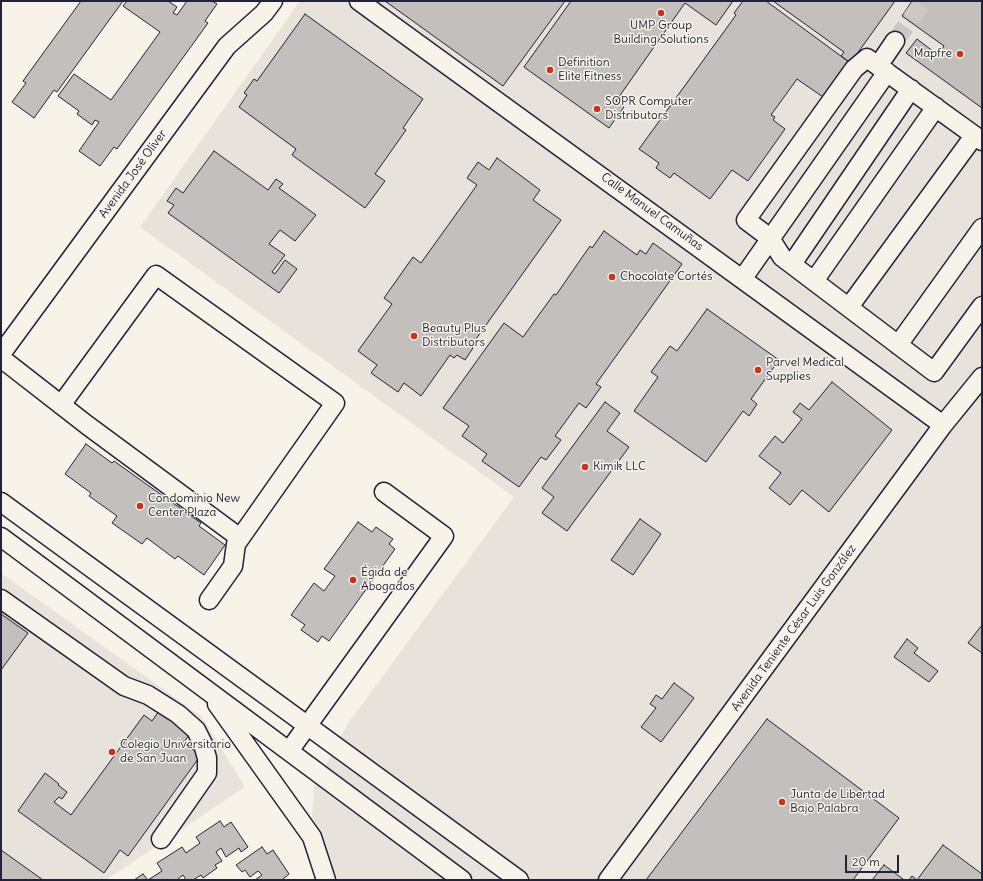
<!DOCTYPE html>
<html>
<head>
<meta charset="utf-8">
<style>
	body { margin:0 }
	#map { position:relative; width:983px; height:881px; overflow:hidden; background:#f7f3e8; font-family:Delius,sans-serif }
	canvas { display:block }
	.frame { position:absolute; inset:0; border:2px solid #22223b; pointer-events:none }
	.scale { position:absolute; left:845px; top:855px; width:54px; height:18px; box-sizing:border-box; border:2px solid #22223b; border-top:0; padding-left:5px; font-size:12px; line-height:14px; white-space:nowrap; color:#22223b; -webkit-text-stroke:3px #f7f3e8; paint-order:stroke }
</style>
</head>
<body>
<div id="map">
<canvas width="983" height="881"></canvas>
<div class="frame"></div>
<div class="scale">20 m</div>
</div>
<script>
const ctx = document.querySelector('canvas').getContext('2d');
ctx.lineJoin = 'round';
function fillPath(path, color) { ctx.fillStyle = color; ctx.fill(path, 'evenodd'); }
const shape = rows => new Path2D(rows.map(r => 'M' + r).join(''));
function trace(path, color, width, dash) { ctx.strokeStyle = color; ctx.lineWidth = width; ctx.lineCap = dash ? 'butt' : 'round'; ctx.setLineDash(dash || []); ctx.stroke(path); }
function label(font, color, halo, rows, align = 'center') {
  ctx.font = font + ' Delius,sans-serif'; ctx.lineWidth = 3; ctx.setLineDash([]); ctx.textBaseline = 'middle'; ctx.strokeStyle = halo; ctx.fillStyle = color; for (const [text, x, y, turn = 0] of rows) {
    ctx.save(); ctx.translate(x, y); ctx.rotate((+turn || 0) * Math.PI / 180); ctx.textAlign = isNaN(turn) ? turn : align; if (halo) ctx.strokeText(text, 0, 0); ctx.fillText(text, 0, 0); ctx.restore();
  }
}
const built = shape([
	[300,1,982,1,982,880,338,880,312,817,314,787,347,725,514,497,140,227],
	[1,573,202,717,245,787,106,880,1,880]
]);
const building = shape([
	[81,1,123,1,57,92,54,90,34,118,12,102,26,83,23,81,81,1],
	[127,1,168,1,177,7,173,13,177,15,187,1,212,1,217,4,205,21,208,23,117,149,114,147,100,166,79,151,99,122,95,120,92,125,77,114,79,111,58,96,74,74,111,100,160,32,123,6,127,1],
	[385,1,565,1,503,86,385,1],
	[571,1,733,1,716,25,685,3,616,101,624,107,609,128,524,67,571,1],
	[743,1,766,1,849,62,823,97,797,79,771,115,775,117,773,120,785,129,748,181,732,170,710,199,674,173,670,178,656,168,659,163,639,149,736,15,734,13,743,1],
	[773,1,895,1,854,58,853,57,849,62,841,56,844,52,773,1],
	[912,1,982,1,982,108,906,53,917,39,938,55,944,46,902,16,912,1],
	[305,14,423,99,403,128,406,130,375,174,385,181,365,208,292,155,296,149,239,107,247,95,244,93,254,79,257,81,305,14],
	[214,151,268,190,276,179,283,184,279,188,316,215,295,241,280,230,269,244,285,255,272,272,275,274,285,260,297,269,279,293,168,213,174,205,167,201,176,188,183,193,214,151],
	[497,158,540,190,533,200,561,220,471,346,473,348,465,360,457,355,454,358,450,355,421,396,404,383,398,392,371,373,377,365,358,351,392,304,384,298,413,257,421,263,477,185,467,178,478,162,489,170,497,158],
	[604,231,637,255,640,250,646,254,653,243,682,264,596,384,601,387,586,408,579,403,555,436,561,440,546,460,541,457,519,487,482,461,487,454,462,436,469,426,443,408,504,323,523,337,554,294,556,295,590,246,592,248,604,231],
	[707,309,779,360,751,399,757,404,749,416,743,411,706,462,634,411,658,377,651,372,670,346,677,351,707,309],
	[832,382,892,430,829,512,802,490,790,505,769,488,781,473,759,456,775,436,783,443,802,419,793,412,800,403,809,410,832,382],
	[605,402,620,413,607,431,629,447,567,531,542,513,554,497,542,488,605,402],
	[86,444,112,463,114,461,201,523,199,526,225,545,204,575,178,556,175,559,147,538,142,544,112,523,117,516,89,496,91,493,65,474,86,444],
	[640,519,661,534,633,575,611,560,640,519],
	[358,522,372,532,376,527,393,539,389,544,395,549,329,641,322,636,318,642,301,630,305,625,291,615,314,583,324,591,335,576,324,569,358,522],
	[1,614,28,633,1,670,1,614],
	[982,625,982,653,968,643,982,625],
	[907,639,918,648,914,653,938,671,929,682,894,657,907,639],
	[674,683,694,698,661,742,641,727,656,708,650,704,656,695,662,699,674,683],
	[159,711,190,734,183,743,201,755,128,856,120,850,104,873,18,811,45,773,59,784,58,785,67,792,62,799,59,797,54,802,71,815,144,715,152,721,159,711],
	[767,719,899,818,853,880,646,880,767,719],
	[220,821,224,827,231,822,248,847,241,852,239,848,226,857,221,848,216,852,222,861,215,865,217,868,203,878,201,875,193,880,186,880,183,875,178,879,179,880,148,880,162,871,157,863,182,847,186,853,200,843,196,837,220,821],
	[943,845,982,874,982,880,909,880,912,876,917,880,943,845],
	[262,847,267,854,273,850,289,874,283,879,284,880,255,880,262,875,258,871,250,877,245,870,242,872,236,865,262,847],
	[1,850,43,880,1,880,1,850],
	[884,865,903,879,902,880,872,880,884,865],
	[143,874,148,880,134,880,143,874]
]);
const minorTunnel = shape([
	[895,41,924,1]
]);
const minor = shape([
	[359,1,943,425],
	[878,66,895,41],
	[982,141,867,58,854,69,746,220,770,238,782,257,934,372,982,306],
	[792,264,911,89],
	[743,278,887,72],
	[814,281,936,107],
	[849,307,974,136],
	[898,345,982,228],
	[1,354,227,46,264,13,273,1],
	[1,358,87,425,240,538],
	[61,405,156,275,335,403,236,544,233,566,209,600],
	[1,502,519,880],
	[1,537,462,880],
	[1,599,124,686,148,695,178,714,196,730,203,744,207,758,207,773,161,839],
	[217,704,312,837,326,880],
	[289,751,444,536,384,492],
	[608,880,943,425,982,377]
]);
const markers = [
	[661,13,4,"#c8321e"],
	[960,54,4,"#c8321e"],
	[550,70,4,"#c8321e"],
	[597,109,4,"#c8321e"],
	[612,277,4,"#c8321e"],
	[414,336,4,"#c8321e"],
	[758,370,4,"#c8321e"],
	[585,467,4,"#c8321e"],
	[140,506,4,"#c8321e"],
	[353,580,4,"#c8321e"],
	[112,752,4,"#c8321e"],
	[782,802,4,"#c8321e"]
];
const poiNames = [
	["UMP Group",661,26,"center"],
	["Building Solutions",661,40,"center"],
	["Mapfre",952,54,"right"],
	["Definition",558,63],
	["Elite Fitness",558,77],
	["SOPR Computer",605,102],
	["Distributors",605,116],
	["Chocolate Cortés",620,277],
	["Beauty Plus",422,329],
	["Distributors",422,343],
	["Parvel Medical",766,363],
	["Supplies",766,377],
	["Kimik LLC",593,467],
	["Condominio New",148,499],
	["Center Plaza",148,513],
	["Égida de",361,573],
	["Abogados",361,587],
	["Colegio Universitario",120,745],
	["de San Juan",120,759],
	["Junta de Libertad",790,795],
	["Bajo Palabra",790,809]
];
const streetNames = [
	["Avenida José Oliver",133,174,-54],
	["Calle Manuel Camuñas",652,212,36],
	["Avenida Teniente César Luis González",794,628,-54]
];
fillPath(built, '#e7e3db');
fillPath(building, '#c2bfbd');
trace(building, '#22223b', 1);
trace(minorTunnel, '#ccc9c5', 18, [18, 9]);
trace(minor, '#22223b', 21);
trace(minor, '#f7f3e8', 18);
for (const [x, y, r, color] of markers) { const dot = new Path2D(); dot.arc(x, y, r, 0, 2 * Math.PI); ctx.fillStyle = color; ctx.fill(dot); trace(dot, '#f7f3e8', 1.5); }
label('12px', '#22223b', '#f7f3e8', poiNames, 'left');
label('12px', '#22223b', '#f7f3e8', streetNames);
</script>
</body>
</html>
